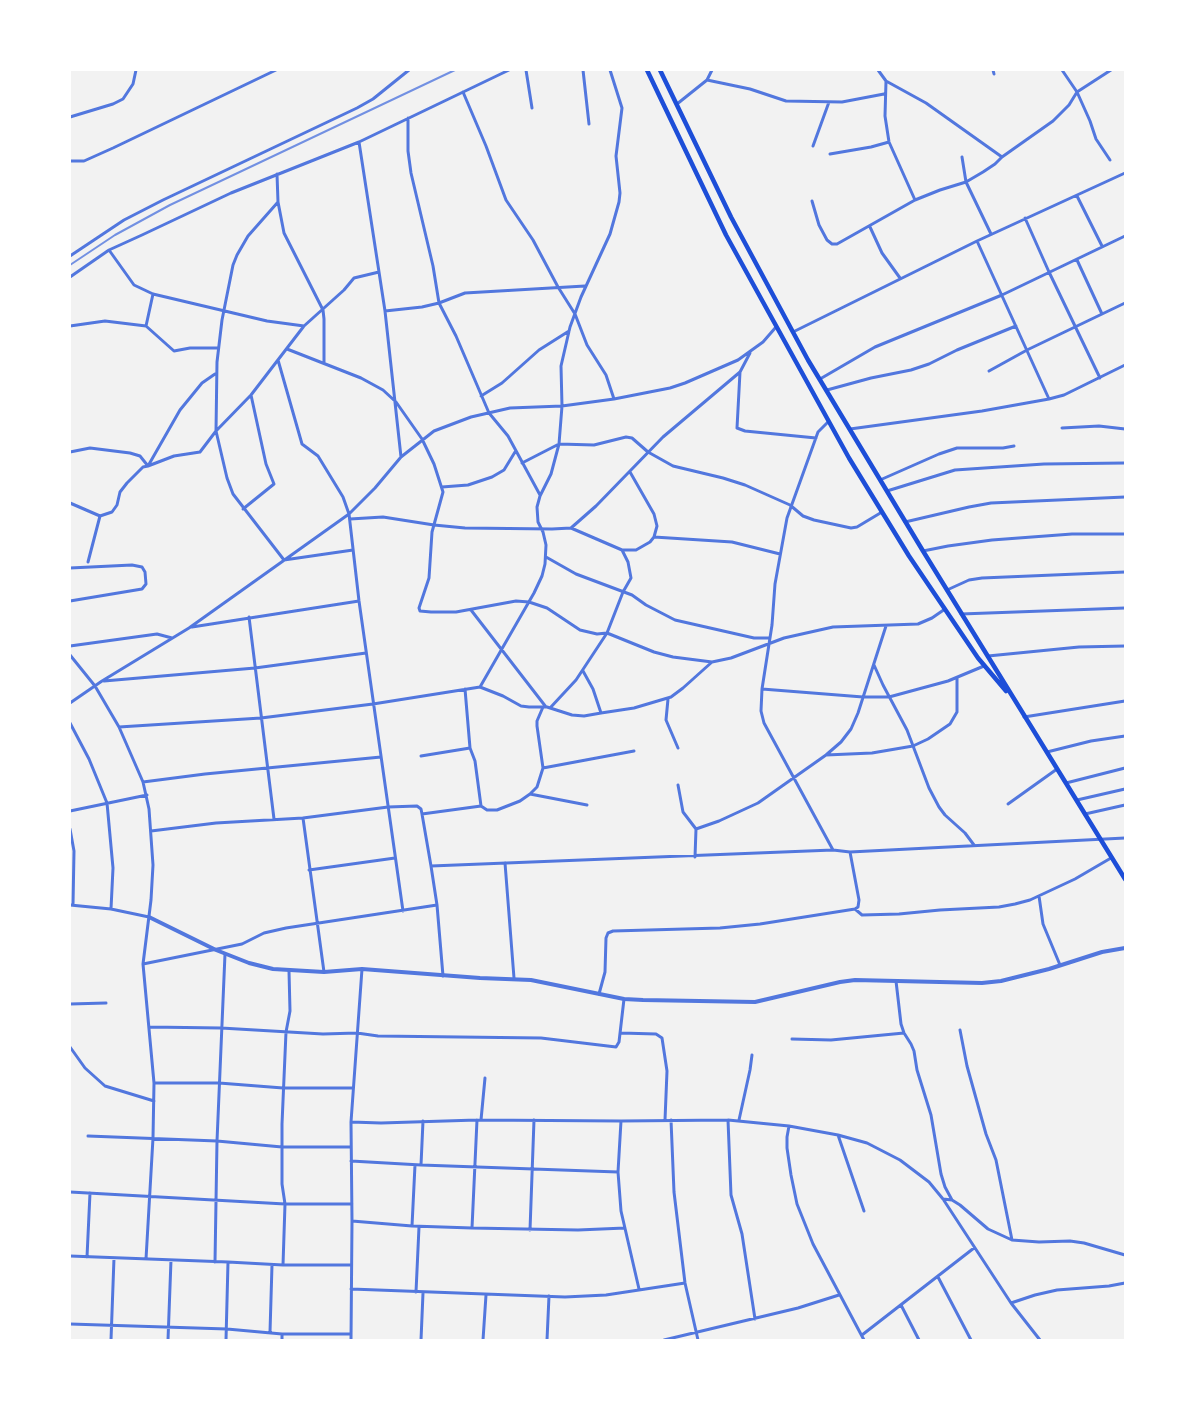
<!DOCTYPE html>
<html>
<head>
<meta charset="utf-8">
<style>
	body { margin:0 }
	#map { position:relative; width:1195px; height:1410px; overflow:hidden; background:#f2f2f2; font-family:"Noto Sans",sans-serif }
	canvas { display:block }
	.frame { position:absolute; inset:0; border:71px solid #fff; pointer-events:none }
</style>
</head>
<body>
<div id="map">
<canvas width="1195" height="1410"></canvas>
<div class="frame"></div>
</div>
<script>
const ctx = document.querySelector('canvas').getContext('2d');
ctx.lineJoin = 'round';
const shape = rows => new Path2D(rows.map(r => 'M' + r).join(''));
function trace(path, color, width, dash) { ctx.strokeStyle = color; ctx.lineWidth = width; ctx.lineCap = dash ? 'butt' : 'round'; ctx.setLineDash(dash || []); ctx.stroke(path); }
const minor = shape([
	[526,70,532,108],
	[583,70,589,124],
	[878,70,886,81,885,116,889,142,915,200],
	[993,70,994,74],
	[1062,70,1077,92,1090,121,1096,139,1110,160],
	[707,80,750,89,786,101,842,102,884,94],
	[886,81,926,103,1002,157],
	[463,92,486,146,506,200,533,240,558,287,575,314,587,345,606,375,614,399],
	[677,104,707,80,712,70],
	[70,117,113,104,123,99,133,84,136,70],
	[408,118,408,151,411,173,433,266,439,303,456,336,489,413,508,436,540,495],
	[359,142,385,311,401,457],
	[813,146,829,102],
	[830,154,871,147,889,142],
	[962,157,966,182,991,234],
	[70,161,84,161,113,148,276,70],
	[277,174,278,202,284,233,323,310,324,319,324,363],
	[1077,196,1102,246],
	[812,201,819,225,827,240,832,244,837,244,915,200,940,190,966,182,983,172,995,164,1002,157,1053,121,1069,105,1077,92,1111,70],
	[278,202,248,236,237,255,233,265,222,320,217,362,216,431,227,478,233,494,284,560,353,550],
	[1025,218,1049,272,1100,378],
	[870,227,882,253,900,278],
	[977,241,1049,399],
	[109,250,134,285,153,294,267,321,304,326],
	[70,256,124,220,163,200,357,108,373,99,409,70],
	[1077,260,1102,314],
	[70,277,109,250,142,235,231,193,359,142,509,70],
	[385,311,422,307,439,303,465,293,585,286],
	[70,326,105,321,146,326,174,351,190,348,218,348],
	[146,326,153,294],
	[793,332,977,241,1125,173],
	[287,349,361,378,383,390,396,402,422,439,434,464,443,492,432,532,429,578,419,608,420,611,431,612,456,612,516,601,529,602,547,608,580,630,597,634,607,633,654,652,673,657,712,662],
	[278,360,302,444,318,456,343,497,349,514,359,601,403,911],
	[989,371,1027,350,1125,303],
	[740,372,737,428,745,431,816,438],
	[820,379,875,347,1002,295,1125,236],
	[827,390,871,378,911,370,929,364,957,350,1016,326],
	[481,396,502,383,539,350,569,331],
	[828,422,818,432,787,518,775,584,772,625,762,689,761,711,764,723,833,850],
	[1062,428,1099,426,1125,429],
	[850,429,982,411,1049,399,1064,395,1125,365],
	[70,452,90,448,130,453,140,456,148,466,174,456,200,452,216,431,251,395,304,326,344,290,354,278,379,272],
	[522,463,559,444,594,445,626,437,632,438,648,452,673,466,723,478,745,485,790,505,803,516,814,520,851,528,857,527,882,512],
	[630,472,654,514,657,526,654,537],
	[880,480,939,454,957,448,1003,448,1014,446],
	[442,487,468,485,492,477,504,470,515,452],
	[887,491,955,470,1044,464,1125,463],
	[70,503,100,516],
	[243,509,274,484,266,464,251,395],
	[100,516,112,512,117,505,120,492,127,483,143,467,148,466,180,410,202,383,215,374],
	[350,519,383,517,434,525,465,528,552,529,571,528,596,506,663,437,740,372,750,353],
	[905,522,969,507,991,503,1125,497],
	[571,528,622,550,636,550,650,542,654,537,732,542,780,554],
	[923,551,948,546,992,540,1072,534,1125,534],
	[546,557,576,574,632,595,646,605,675,620,754,638,770,638],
	[88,562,100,516],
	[70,568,132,565,142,567,145,572,146,584,142,589,70,601],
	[947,590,969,580,982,578,1125,572],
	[471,610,546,707],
	[961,614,1125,608],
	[249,617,274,819],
	[192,627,359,601],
	[70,646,157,634,172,638],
	[70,655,95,686,119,727,143,782,149,809,153,865,151,900,143,964,154,1083,153,1138,146,1259],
	[988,656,1079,647,1125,646],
	[874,665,883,685,907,730,929,788,939,807,945,815,965,833,974,845],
	[583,671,593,689,601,713],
	[104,681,255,668,366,653],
	[480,687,534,593,542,576,545,564,546,545,543,532,538,522,537,507,540,496,551,474,559,444,562,406,561,366,570,327,581,297,610,234,619,202,620,193,616,156,622,108,610,70],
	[465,689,470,748,475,761,481,806],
	[762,689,863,697,889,697,948,681,984,666],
	[668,699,666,720,678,748],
	[70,703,102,681,189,628,349,514,375,488,401,457,434,431,471,417,510,408,562,406,614,399,670,388,685,383,738,360,763,342,776,327],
	[550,708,576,680,607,633,623,592,631,578,628,562,622,550],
	[1024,717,1125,701],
	[70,723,89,759,107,803,113,868,111,909],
	[119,727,261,718,373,704,480,687,503,696,521,706,529,707,547,707,572,715,584,716,601,713,634,708,671,697,683,688,712,662,731,658,784,638,833,627,918,624,932,618,945,609],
	[1047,752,1091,741,1125,736],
	[826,755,872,753,913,746,928,739,950,724,957,712,957,678],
	[421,756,470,748],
	[543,768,634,751],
	[143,782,205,774,381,757],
	[1066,783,1125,768],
	[678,785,683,812,696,829,695,857],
	[530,794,587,805],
	[1077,800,1125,789],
	[1008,804,1057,769],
	[70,811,147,795],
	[422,814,481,806,487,810,497,810,520,801,530,794,537,787,543,768,537,726,537,721,543,707],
	[1085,814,1125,805],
	[303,818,324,972],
	[70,829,74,851,73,905],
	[696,829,719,821,758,803,826,755,841,742,851,729,858,713,886,626],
	[151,831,216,823,303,818,388,807,417,806,421,809,422,814,431,866,437,905,443,976],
	[505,863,514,978],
	[431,866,833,850,850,852,1125,838],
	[309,870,395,858],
	[1039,896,1043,924,1060,965],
	[70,905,111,909,149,917],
	[855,909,862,915,899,914,940,910,999,907,1015,904,1030,900,1075,879,1111,858],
	[143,964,242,944,264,933,286,928,437,905],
	[896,981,901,1024,904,1033,911,1044,914,1051,917,1070,931,1115,941,1174,945,1187,952,1200],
	[599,994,605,972,606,938,608,933,613,931,720,928,760,924,855,909,858,907,859,900,850,852],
	[70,1004,106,1003],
	[149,1027,221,1028,323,1034,357,1033,378,1036,541,1038,616,1047,619,1042,624,999],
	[960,1030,967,1066,986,1134,996,1160,1012,1240],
	[621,1033,656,1034,662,1038,667,1071,665,1120],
	[792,1039,831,1040,904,1033],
	[70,1047,85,1068,105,1086,154,1101],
	[154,1083,219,1083,283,1088,353,1088],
	[481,1120,485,1078],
	[671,1120,674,1192,685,1283,698,1340],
	[728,1120,731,1195,742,1234,755,1319],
	[739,1120,750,1070,752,1055],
	[621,1121,618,1172,621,1211,639,1289],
	[351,1122,381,1123,477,1120,621,1121,728,1120,789,1126,838,1135,867,1143,900,1160,929,1182,943,1199,1011,1303,1040,1340],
	[789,1126,787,1137,787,1148,791,1175,797,1204,813,1244,864,1340],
	[838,1135,864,1211],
	[88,1136,217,1141,282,1147,351,1147],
	[351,1161,421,1165,618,1172],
	[421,1165,423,1121],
	[70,1192,285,1204,352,1204],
	[943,1199,952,1200,960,1205,988,1229,1012,1240,1039,1242,1070,1241,1084,1243,1125,1255],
	[352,1221,412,1226,472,1228,578,1230,625,1228],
	[412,1226,415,1165],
	[472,1228,477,1120],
	[530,1230,534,1120],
	[70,1256,228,1262,283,1265,351,1265],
	[87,1257,90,1193],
	[215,1262,217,1141,225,954],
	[283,1265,285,1204,282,1184,282,1124,286,1032,290,1011,289,971],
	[938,1277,971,1340],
	[351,1289,565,1297,606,1295,685,1283],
	[416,1292,419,1227],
	[1011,1303,1035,1295,1057,1290,1109,1286,1125,1283],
	[901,1305,919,1340],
	[70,1324,227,1329,282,1334,351,1334],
	[270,1332,272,1265],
	[862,1335,974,1248],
	[111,1340,114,1258],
	[168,1340,171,1260],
	[226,1340,228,1262],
	[282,1340,282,1334],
	[351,1340,352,1221,351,1122,362,969],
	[421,1340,423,1293],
	[483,1340,486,1295],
	[547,1340,549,1296],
	[664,1340,798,1308,839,1295]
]);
const tertiary = shape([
	[149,917,216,950,249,963,273,969,324,972,362,969,480,978,531,980,624,999,643,1000,755,1002,840,982,855,980,982,983,1001,981,1049,969,1102,952,1125,948]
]);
const secondary = shape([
	[647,70,726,235,849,458,909,556,978,658,1006,691],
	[660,70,731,217,808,360,923,551,1125,879]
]);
const rail = shape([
	[70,265,115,235,170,205,455,70]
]);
trace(minor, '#5277de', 3);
trace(tertiary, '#5277de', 4);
trace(secondary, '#1d4ed8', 4.5);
trace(rail, '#7290e2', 2);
</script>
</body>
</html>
